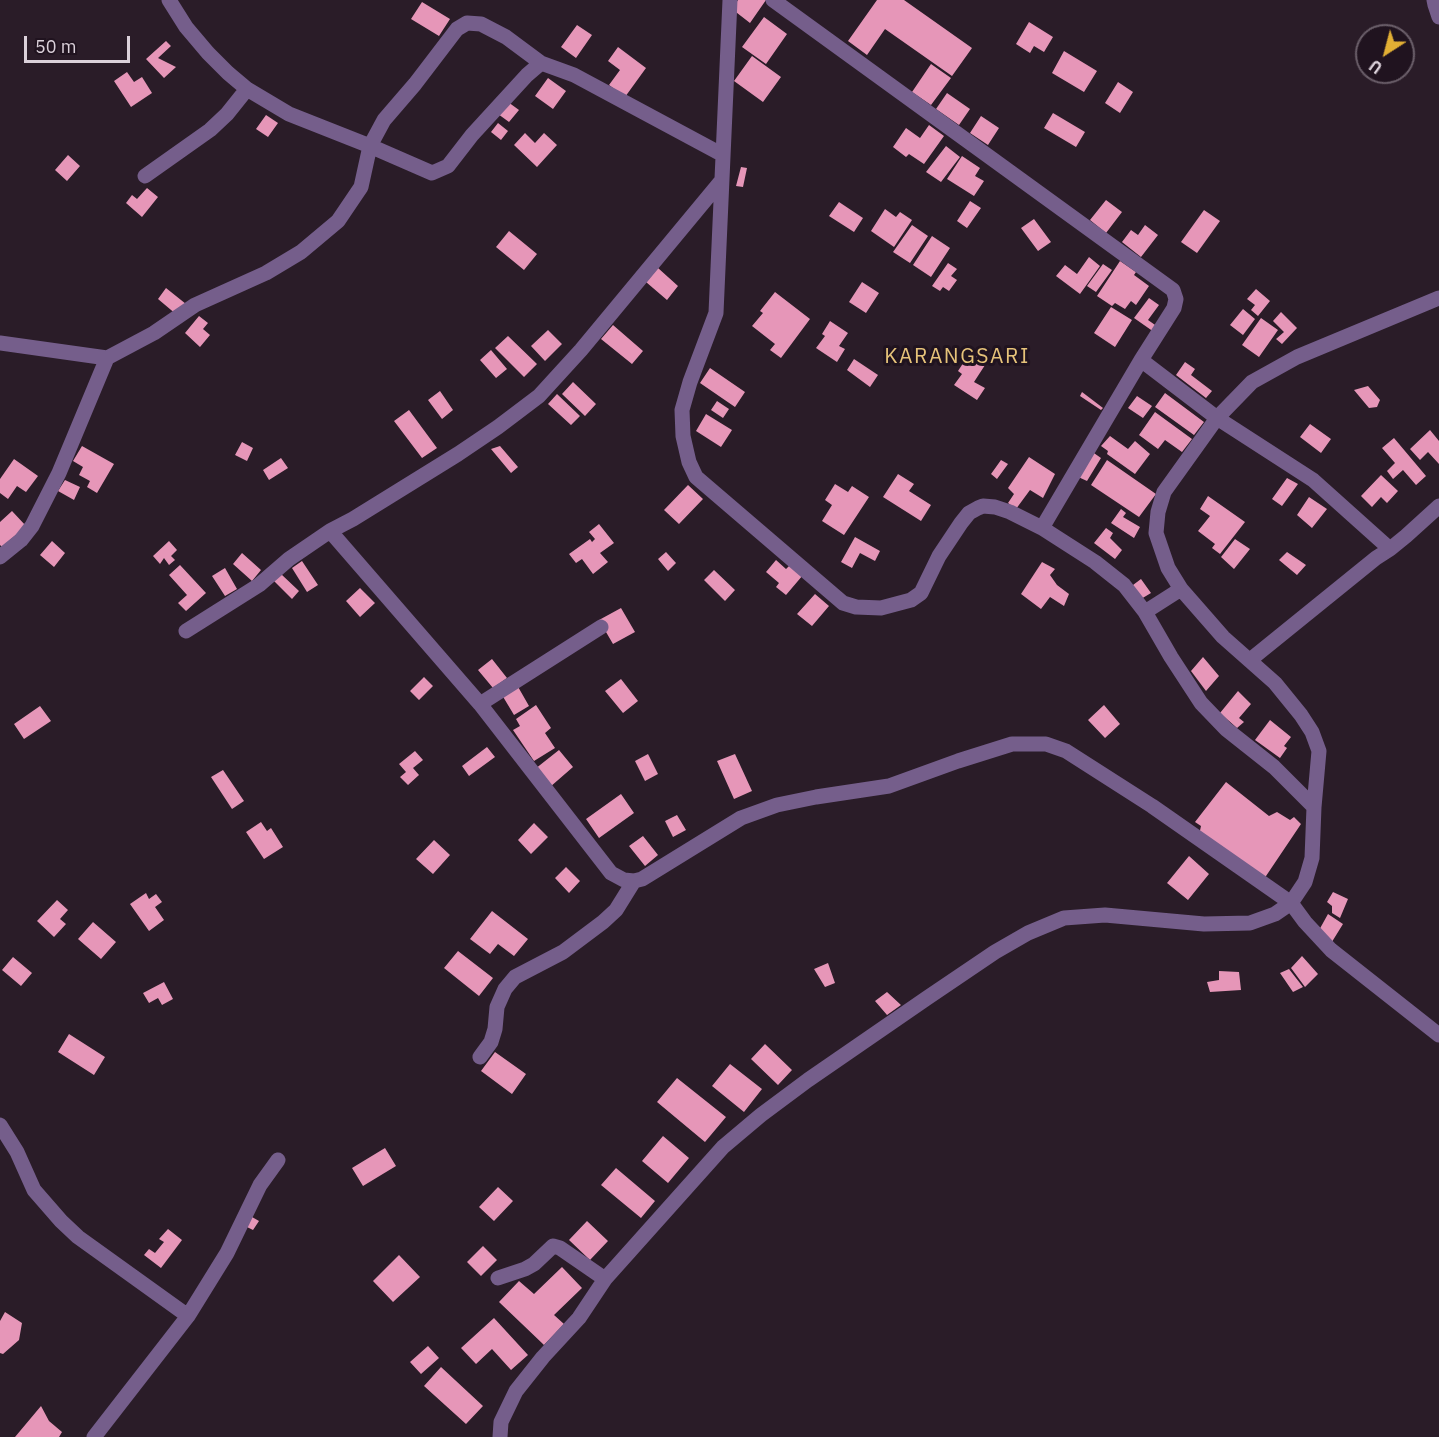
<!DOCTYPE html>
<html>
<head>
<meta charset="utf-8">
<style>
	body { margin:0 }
	#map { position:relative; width:1439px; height:1437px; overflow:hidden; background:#2a1c28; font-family:"IBM Plex Sans",sans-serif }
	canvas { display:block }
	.north { position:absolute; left:1355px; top:24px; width:60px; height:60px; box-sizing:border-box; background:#20131f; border:2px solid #6b5f6a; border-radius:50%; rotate:216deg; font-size:16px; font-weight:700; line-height:24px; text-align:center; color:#dbd1da }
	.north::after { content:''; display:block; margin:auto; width:21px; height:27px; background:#e2af34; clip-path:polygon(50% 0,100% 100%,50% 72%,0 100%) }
	.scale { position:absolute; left:24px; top:36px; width:106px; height:27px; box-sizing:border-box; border:3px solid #dbd1da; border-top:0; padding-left:8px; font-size:18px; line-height:21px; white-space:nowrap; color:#dbd1da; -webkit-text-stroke:4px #20131f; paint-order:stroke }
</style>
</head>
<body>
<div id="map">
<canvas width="1439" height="1437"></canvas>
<div class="north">U</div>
<div class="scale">50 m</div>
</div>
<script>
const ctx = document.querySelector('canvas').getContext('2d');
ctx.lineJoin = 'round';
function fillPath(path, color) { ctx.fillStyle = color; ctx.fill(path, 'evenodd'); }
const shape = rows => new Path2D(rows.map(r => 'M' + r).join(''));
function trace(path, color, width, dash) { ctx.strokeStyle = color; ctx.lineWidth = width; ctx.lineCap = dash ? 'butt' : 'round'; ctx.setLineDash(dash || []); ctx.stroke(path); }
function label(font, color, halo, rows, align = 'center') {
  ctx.font = font + ' "IBM Plex Sans",sans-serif'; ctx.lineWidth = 6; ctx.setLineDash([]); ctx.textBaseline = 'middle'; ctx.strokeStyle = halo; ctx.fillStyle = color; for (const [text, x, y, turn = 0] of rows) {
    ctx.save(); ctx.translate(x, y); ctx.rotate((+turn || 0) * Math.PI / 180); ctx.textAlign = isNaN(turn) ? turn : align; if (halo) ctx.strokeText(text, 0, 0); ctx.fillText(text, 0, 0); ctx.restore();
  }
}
const building = shape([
	[738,0,766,0,750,23,732,9],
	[877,0,904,0,972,48,952,76,885,29,867,55,848,41],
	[422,2,450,19,439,36,411,19],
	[764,17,787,34,766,64,742,47],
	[1029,22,1053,37,1044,52,1034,46,1030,53,1016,44],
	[577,25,592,35,576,58,561,47],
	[166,41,171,46,158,58,176,67,164,78,146,59],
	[618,47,646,68,625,97,609,85,620,70,608,61],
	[1064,51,1097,71,1084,92,1052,73],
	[752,56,781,77,763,102,734,81],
	[931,64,951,78,931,105,912,92],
	[127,72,134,82,142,77,152,93,131,107,114,81],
	[548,78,566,91,553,109,535,96],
	[1118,82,1133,92,1120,113,1105,103],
	[947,93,970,109,959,125,936,109],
	[508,102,519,110,509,122,498,114],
	[1053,113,1085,132,1076,147,1044,128],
	[266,115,278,123,268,137,256,129],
	[981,116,999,128,988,145,970,133],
	[498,123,508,131,501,140,491,132],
	[929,125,944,136,924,164,909,154,906,157,893,147,906,128,920,138],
	[525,133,535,143,544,133,557,145,537,167,514,145],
	[946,146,960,157,941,182,926,172],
	[68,155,80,166,67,181,55,170],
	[962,156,980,168,975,176,984,181,974,196,947,179],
	[741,167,747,168,743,187,736,186],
	[147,188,158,197,142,217,126,203,132,195,137,199],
	[1106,200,1122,212,1106,233,1090,220],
	[970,201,981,208,967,228,957,221],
	[839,202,863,218,854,232,829,216],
	[885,209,896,217,900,212,912,220,894,247,871,231],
	[1204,210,1220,221,1197,253,1181,242],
	[1034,219,1051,242,1038,251,1021,228],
	[912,225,928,236,910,263,893,252],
	[1145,225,1158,235,1141,257,1122,242,1131,230,1138,235],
	[509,231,537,254,524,270,496,247],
	[932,236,950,248,931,277,913,265],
	[1089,257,1100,266,1080,294,1056,276,1065,265,1077,274],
	[1120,261,1136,272,1134,275,1149,286,1136,305,1131,301,1125,309,1115,303,1112,306,1097,296],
	[948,263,957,269,951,276,957,280,949,291,943,287,940,291,932,286],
	[1103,264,1112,270,1096,292,1087,286],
	[658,268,678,286,667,300,646,282],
	[862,282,879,293,866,313,849,302],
	[166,288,186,304,177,315,158,299],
	[1256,289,1270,301,1258,316,1251,310,1255,305,1247,299],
	[775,292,810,319,781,358,770,350,775,344,752,326,763,313,760,311],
	[1149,298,1159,305,1148,320,1158,327,1154,332,1134,318],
	[1111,307,1132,320,1115,347,1094,333],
	[1243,309,1255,319,1243,335,1230,325],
	[1281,312,1297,328,1282,344,1276,339,1284,332,1273,321],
	[199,316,208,323,203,329,210,335,200,347,185,333],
	[1261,318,1278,330,1259,357,1242,345],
	[830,321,848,333,839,346,845,349,837,362,816,348,825,336,822,334],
	[613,325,643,351,632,364,601,339],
	[548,330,562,344,545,361,531,346],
	[508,336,537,364,524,377,495,348],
	[491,350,507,369,496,378,480,360],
	[971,351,987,362,974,382,985,388,977,400,954,385,962,374,958,371],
	[854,359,878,375,870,387,847,370],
	[1185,362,1195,369,1191,375,1212,391,1206,398,1176,375],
	[710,368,745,392,735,407,700,383],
	[573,382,596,404,585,416,562,394],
	[1368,386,1380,400,1377,407,1369,408,1354,390],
	[440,391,453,410,442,419,428,400],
	[1082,392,1103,408,1101,410,1080,396],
	[1165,393,1204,422,1194,435,1155,407],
	[557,394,580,416,571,425,548,404],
	[1137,396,1152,406,1143,418,1128,408],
	[717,401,729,409,723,418,711,410],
	[409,410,437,448,422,458,394,421],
	[1155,412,1192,439,1182,452,1165,440,1158,449,1139,435],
	[706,414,732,430,721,447,696,431],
	[1310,424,1331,439,1321,453,1300,437],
	[1430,430,1439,441,1439,464,1428,452,1420,460,1410,449],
	[1110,436,1128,449,1135,441,1150,454,1135,474,1107,454,1108,451,1101,446],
	[1394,438,1426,476,1416,485,1403,470,1393,479,1387,471,1395,463,1382,448],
	[242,442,253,448,247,461,235,455],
	[82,446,114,464,97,493,87,487,90,481,79,475,83,467,73,461],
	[500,446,518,467,511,473,491,449],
	[1091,451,1101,458,1087,481,1076,476],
	[1029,457,1055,474,1043,498,1030,490,1016,509,1008,503,1014,494,1008,488],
	[281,458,288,468,269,480,263,470],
	[14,459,38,476,26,492,17,486,8,499,0,493,0,479],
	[1001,460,1008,464,997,479,991,474],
	[1107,460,1156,494,1139,517,1091,485],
	[898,474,914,484,909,491,931,505,921,521,883,497],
	[1381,475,1398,491,1387,503,1381,497,1372,507,1361,496],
	[1287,478,1298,484,1282,506,1272,499],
	[65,480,80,487,74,500,58,491],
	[835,484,848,492,852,486,869,497,844,535,822,521,832,505,825,500],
	[688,485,703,499,679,524,664,510],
	[1208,496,1245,522,1220,554,1212,548,1215,544,1198,531,1210,516,1200,509],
	[1309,497,1327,509,1312,528,1297,515],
	[1121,509,1126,513,1123,517,1140,527,1134,538,1111,523],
	[12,511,26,526,2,547,0,545,0,522],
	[599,524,614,543,600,553,608,562,593,574,582,559,576,563,569,554,590,539,592,542,595,539,589,532],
	[1106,528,1113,533,1110,538,1122,550,1115,559,1094,543],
	[855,537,880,551,875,561,860,553,852,568,841,562],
	[1235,539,1250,549,1234,569,1221,557],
	[52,541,65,553,54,567,40,555],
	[169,541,177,550,171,556,175,560,169,565,164,558,160,564,153,556],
	[666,552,676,563,668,571,658,559],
	[1287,552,1306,565,1297,575,1279,560],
	[242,553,261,570,252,581,233,564],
	[776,560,786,569,791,564,803,575,786,595,776,587,779,583,766,572],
	[302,561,318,585,307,592,292,568],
	[1042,562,1055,569,1050,575,1057,585,1069,594,1064,606,1050,597,1041,609,1021,594],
	[180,565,206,593,186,611,178,603,187,595,169,575],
	[225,568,237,589,225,596,212,576],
	[714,570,735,590,725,601,704,580],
	[281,574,299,591,292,599,274,581],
	[1141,579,1151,593,1141,599,1129,588],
	[360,588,375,603,360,617,346,601],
	[815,594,829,606,812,626,797,614],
	[621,608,635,632,613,644,599,620],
	[1203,657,1219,676,1206,691,1191,671],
	[492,659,507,678,493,688,478,670],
	[424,677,433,686,419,700,410,691],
	[621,679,638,701,623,713,605,691],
	[517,685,529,706,514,715,502,695],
	[1238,691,1251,704,1239,718,1244,722,1237,728,1220,713],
	[536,705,551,728,545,733,555,748,534,761,513,730,520,726,516,719],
	[1104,705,1120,724,1105,738,1088,720],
	[40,706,51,721,24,739,14,724],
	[1270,720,1291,737,1284,746,1287,748,1280,758,1255,740],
	[487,747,495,757,469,776,462,766],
	[559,750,573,767,550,787,535,769],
	[415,751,423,760,413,768,419,775,408,785,400,777,406,772,399,764],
	[648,754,658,774,645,781,635,761],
	[735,754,752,791,734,799,717,761],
	[223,770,244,801,232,809,211,777],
	[1226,782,1269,816,1277,812,1290,820,1294,817,1301,824,1264,879,1199,835,1201,826,1195,822],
	[621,794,634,813,599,838,586,819],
	[677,815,686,830,673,837,665,821],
	[261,822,267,831,271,828,283,847,264,859,246,832],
	[534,823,548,837,531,854,518,840],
	[643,836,658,855,645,866,629,846],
	[434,840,450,855,433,874,416,859],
	[1189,856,1209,874,1188,900,1167,883],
	[566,867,580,881,569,893,555,878],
	[1333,892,1348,899,1340,918,1332,913,1332,906,1327,902],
	[146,893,149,899,156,894,162,902,155,907,164,920,149,931,130,904],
	[57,900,68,910,60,919,66,924,54,937,37,921],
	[492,911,528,939,514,956,498,944,490,954,470,939],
	[1328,914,1343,924,1330,945,1318,932],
	[93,922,116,942,101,959,78,939],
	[458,951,493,978,479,996,444,968],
	[1302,956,1318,974,1305,987,1291,968],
	[13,957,32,973,21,986,2,970],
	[828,963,835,983,825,987,814,969],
	[1289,969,1303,987,1293,992,1280,973],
	[1219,971,1239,972,1241,990,1210,992,1207,982,1219,980],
	[164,982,173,999,162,1005,158,998,149,1003,143,993],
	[887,992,901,1005,887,1015,875,1001],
	[69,1034,105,1057,94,1075,58,1052],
	[765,1044,792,1070,778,1085,751,1059],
	[495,1052,526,1074,512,1094,481,1071],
	[730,1064,762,1089,744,1112,712,1086],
	[677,1078,726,1117,705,1142,657,1102],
	[663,1136,689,1158,668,1183,642,1161],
	[385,1148,396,1166,363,1186,352,1168],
	[616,1168,655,1201,641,1218,601,1185],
	[498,1187,513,1201,494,1221,479,1207],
	[252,1217,259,1221,253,1230,247,1227],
	[587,1221,608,1241,590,1260,569,1240],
	[168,1229,182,1240,161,1268,144,1255,149,1249,155,1253,164,1242,159,1239],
	[483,1246,497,1260,481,1276,467,1262],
	[399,1255,420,1277,393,1302,373,1281],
	[562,1267,582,1288,554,1315,564,1324,544,1345,499,1302,519,1281,534,1294],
	[5,1312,22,1323,19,1340,3,1354,0,1353,0,1321],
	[494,1318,528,1355,511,1370,492,1349,476,1364,461,1348],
	[428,1346,439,1358,421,1374,410,1362],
	[441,1367,483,1406,466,1424,424,1386],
	[41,1406,49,1421,62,1432,59,1437,15,1437]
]);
const minor = shape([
	[169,0,186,27,208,53,228,73,247,89,289,114,370,146,432,173,448,166,472,135,527,75,541,63,574,75,723,155],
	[730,0,716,313,690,382,682,410,683,436,689,462,696,477,843,603,856,607,881,608,911,600,921,593,939,556,961,523,969,513,978,508,983,506,995,507,1010,512,1042,528,1095,562,1124,585,1145,612,1171,657,1201,703,1226,729,1274,767,1314,807],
	[773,0,1173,290,1176,299,1174,308,1141,360,1042,528],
	[1434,0,1435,5,1439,17],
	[145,176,210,130,227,114,247,89],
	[722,180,581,350,539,396,498,427,458,454,353,519,330,531,480,704,611,873,624,880,634,881,642,879,741,818,777,805,816,797,889,786,958,761,1012,744,1046,744,1066,751,1152,806,1291,903,1305,882,1312,858,1314,807,1319,751,1312,732,1301,715,1275,683,1223,637,1181,589,1168,568,1156,533,1158,512,1164,492,1217,418,1252,382,1297,357,1439,298],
	[0,343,107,358],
	[1141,360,1217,418,1313,480,1390,549,1406,536,1439,506],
	[0,557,21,540,32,526,59,473,107,358,154,333,195,305,266,273,301,252,338,221,361,187,370,146,384,120,415,84,457,29,467,23,481,24,506,37,541,63],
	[1145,612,1181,589],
	[186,631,259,585,289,559,330,531],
	[1250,660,1376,558,1390,549],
	[480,704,601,627],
	[480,1057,491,1042,495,1029,497,1007,505,989,515,977,563,952,603,922,616,910,634,881],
	[0,1125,17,1152,34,1190,61,1221,78,1237,188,1316],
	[498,1278,525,1269,534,1264,553,1246,560,1248,605,1279],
	[94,1437,188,1316,227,1253,260,1185,278,1160],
	[500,1437,501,1422,516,1391,543,1357,579,1318,605,1279,723,1147,761,1115,808,1080,927,998,995,952,1028,933,1064,918,1105,915,1204,924,1250,923,1275,914,1291,903,1305,922,1331,950,1439,1035]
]);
const quarterNames = [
	["KARANGSARI",957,357]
];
fillPath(building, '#e696b8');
trace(minor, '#755e8b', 15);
ctx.letterSpacing = '1.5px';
label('21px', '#e6c37a', '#20131f', quarterNames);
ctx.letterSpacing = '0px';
</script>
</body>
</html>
